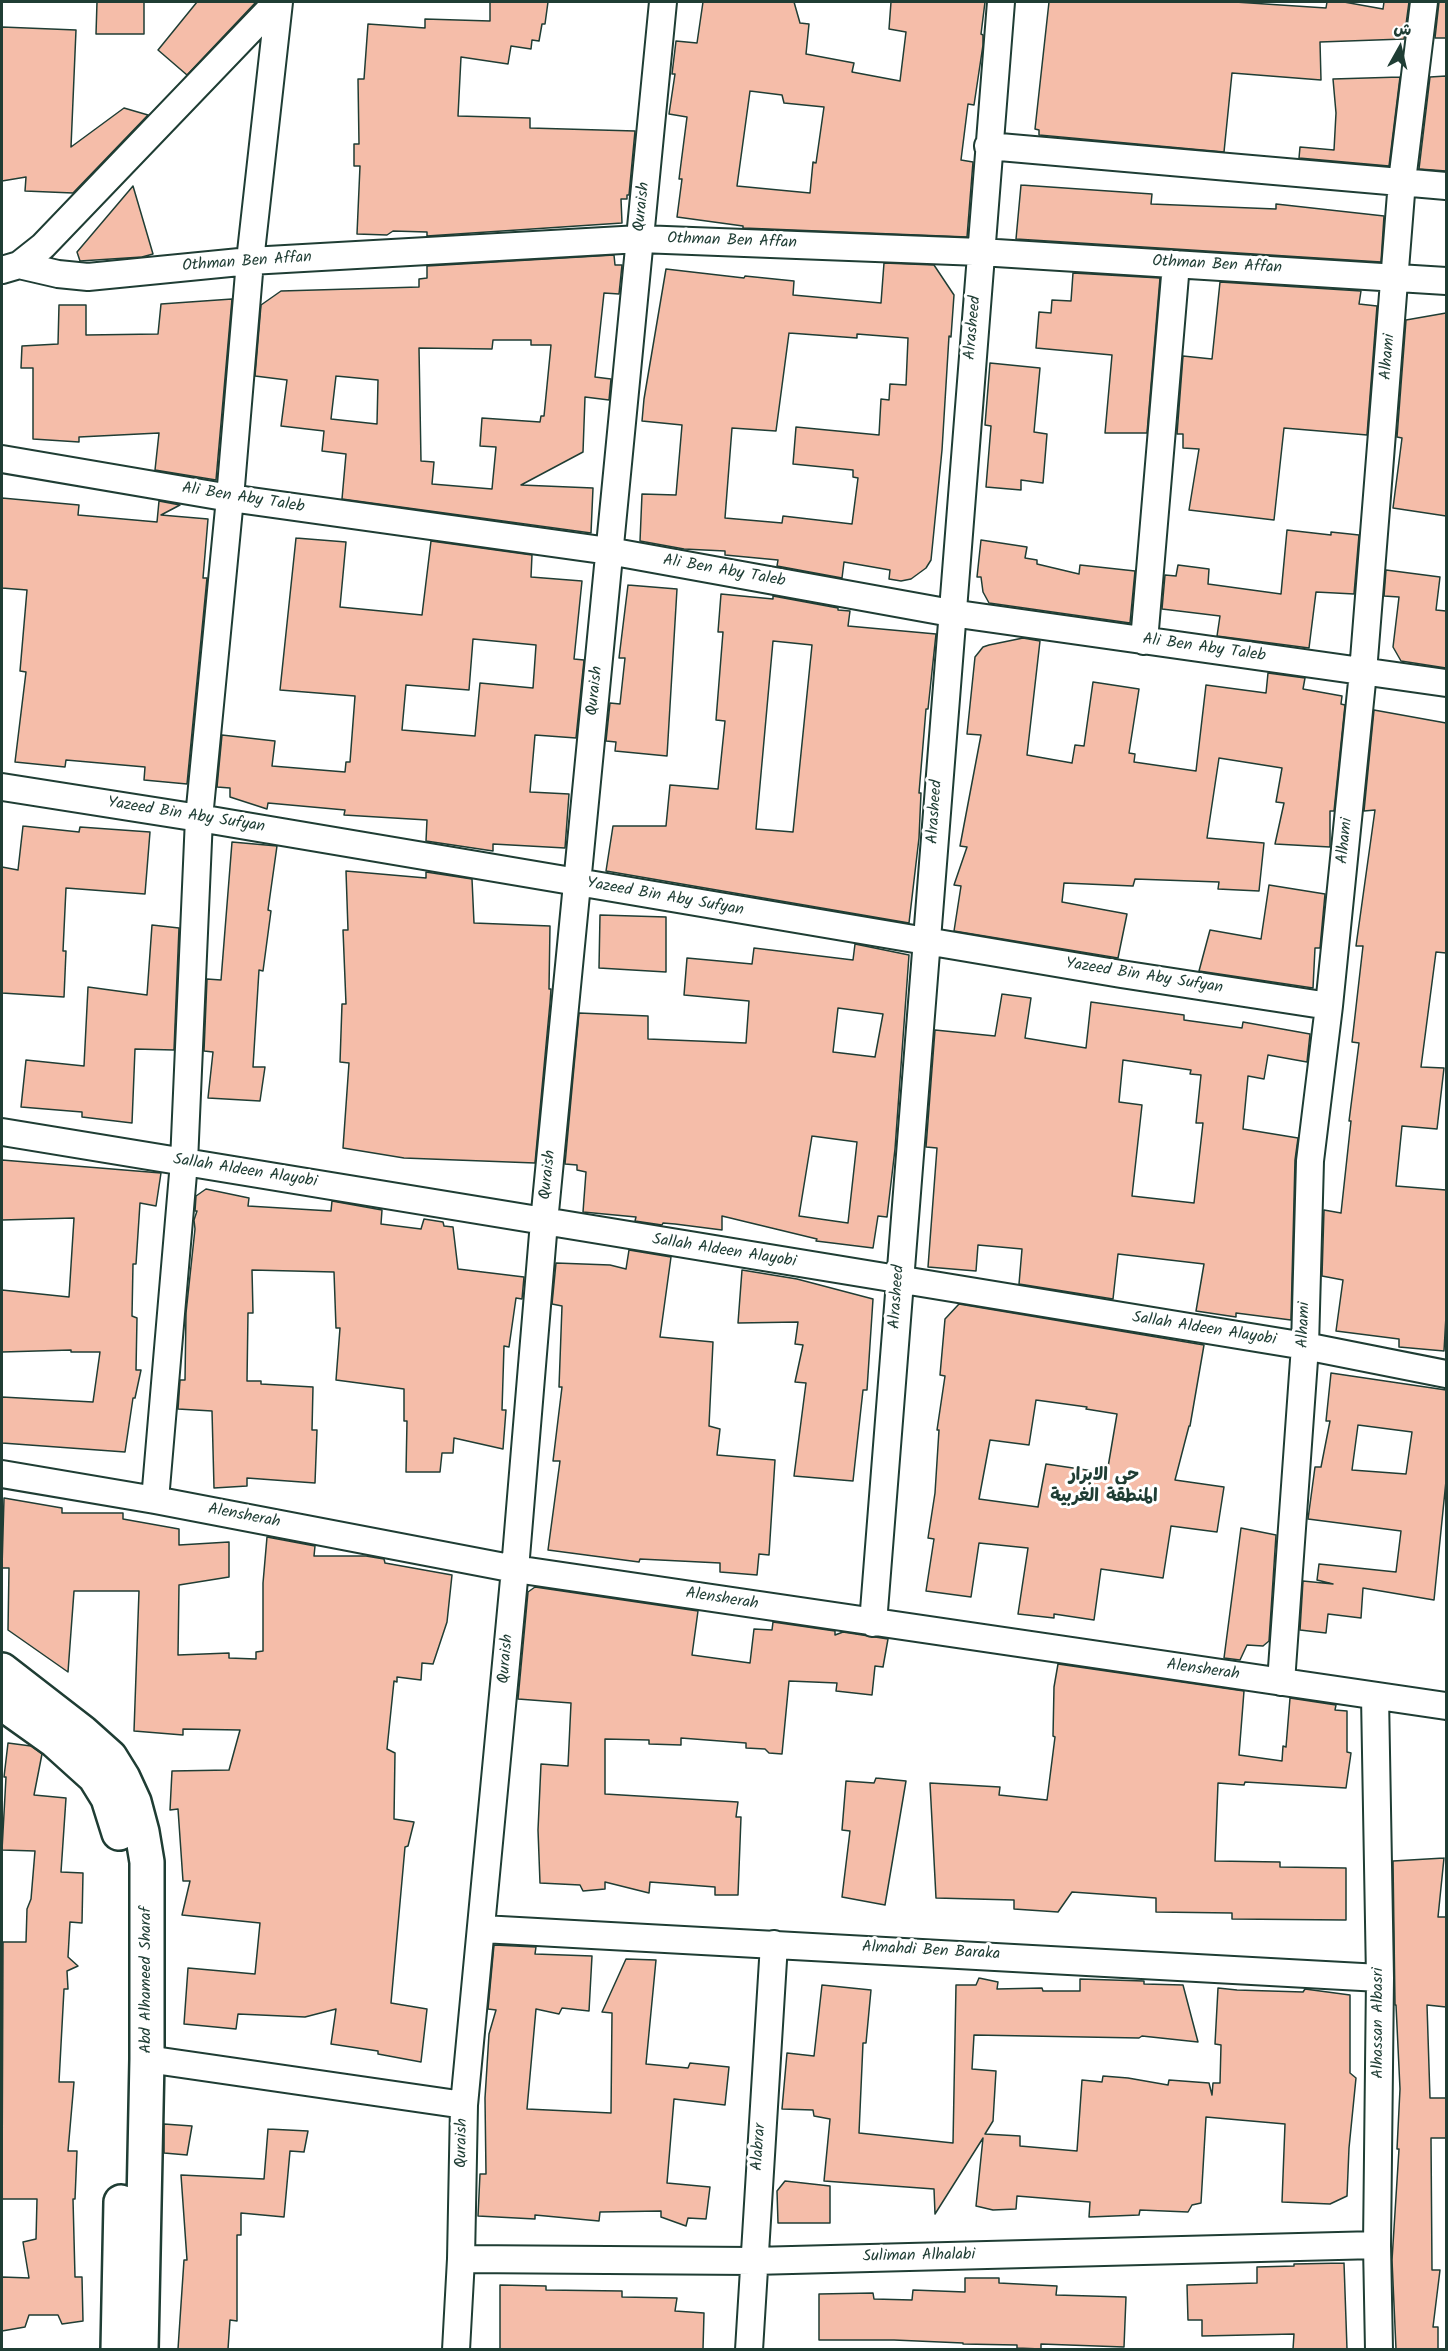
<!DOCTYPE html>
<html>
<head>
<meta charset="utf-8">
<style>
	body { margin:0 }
	#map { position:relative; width:1448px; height:2351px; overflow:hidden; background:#fff; font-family:Kalam,"Playpen Sans Arabic",sans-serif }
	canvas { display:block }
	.frame { position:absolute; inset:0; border:3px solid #1f3d34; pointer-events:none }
	.north { position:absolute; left:1370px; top:18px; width:60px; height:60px; -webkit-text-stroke:4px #fff; paint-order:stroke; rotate:8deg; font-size:16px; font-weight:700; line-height:24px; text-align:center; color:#1f3d34 }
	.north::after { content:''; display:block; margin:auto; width:21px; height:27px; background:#1f3d34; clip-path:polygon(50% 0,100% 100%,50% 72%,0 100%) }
</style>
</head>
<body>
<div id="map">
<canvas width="1448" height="2351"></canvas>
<div class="frame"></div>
<div class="north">ش</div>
</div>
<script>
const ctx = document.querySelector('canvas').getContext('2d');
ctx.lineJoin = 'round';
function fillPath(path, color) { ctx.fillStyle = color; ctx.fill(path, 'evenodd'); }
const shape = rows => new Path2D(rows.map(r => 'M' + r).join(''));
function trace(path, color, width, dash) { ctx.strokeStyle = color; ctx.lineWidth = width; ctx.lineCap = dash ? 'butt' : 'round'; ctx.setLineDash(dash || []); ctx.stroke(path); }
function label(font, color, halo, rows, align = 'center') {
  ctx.font = font + ' Kalam,"Playpen Sans Arabic",sans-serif'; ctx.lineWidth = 6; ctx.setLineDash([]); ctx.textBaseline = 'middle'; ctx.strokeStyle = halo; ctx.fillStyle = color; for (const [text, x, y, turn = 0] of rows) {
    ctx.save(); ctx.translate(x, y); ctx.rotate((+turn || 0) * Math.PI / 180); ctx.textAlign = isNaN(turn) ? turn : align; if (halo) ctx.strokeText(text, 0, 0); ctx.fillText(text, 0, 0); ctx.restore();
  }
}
const building = shape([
	[97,2,144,2,144,34,96,34,97,2],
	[197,2,256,2,187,75,158,50,197,2],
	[490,2,548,2,545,24,542,24,539,41,532,40,531,49,511,46,508,64,461,57,458,116,530,118,530,128,635,131,629,195,627,195,627,199,621,199,622,223,427,236,427,232,393,231,387,235,357,234,360,166,354,166,354,144,359,144,358,79,364,79,368,24,425,28,425,19,490,21,490,2],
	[703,2,794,2,800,23,809,24,806,54,854,63,852,72,900,81,906,32,889,29,891,2,985,2,981,34,983,35,983,45,974,105,968,104,961,160,973,162,967,237,743,228,743,226,677,217,682,179,679,179,687,117,669,114,675,74,672,74,676,41,697,43,703,2],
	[750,91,782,95,784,103,824,107,816,163,813,162,810,193,737,186,750,91],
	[1049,2,1235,2,1326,8,1327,2,1344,2,1383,9,1384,2,1409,2,1404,39,1320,42,1321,80,1232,73,1224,152,1039,135,1039,130,1035,129,1049,2],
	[1439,2,1446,2,1446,38,1435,38,1439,2],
	[2,27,76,30,71,147,124,108,148,115,73,193,25,191,26,177,2,181,2,27],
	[1446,76,1446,171,1419,169,1430,77,1446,76],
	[1400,77,1389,166,1299,158,1300,147,1334,150,1336,113,1333,79,1400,77],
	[1021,185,1152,194,1151,204,1276,209,1276,204,1384,216,1381,262,1016,239,1021,185],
	[133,186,153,254,142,257,80,261,77,252,133,186],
	[614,255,615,265,622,265,619,294,604,293,595,377,611,379,609,400,585,397,583,452,521,485,593,488,591,533,342,499,346,454,322,451,324,431,281,426,287,380,255,376,261,305,281,291,419,287,419,279,427,278,427,266,614,255],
	[493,340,531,340,531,345,551,345,544,416,541,416,540,422,482,418,480,446,496,447,492,489,432,484,434,462,421,461,419,348,492,349,493,340],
	[336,376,378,380,377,424,331,419,336,376],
	[884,263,934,265,954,295,951,337,949,336,942,450,931,560,926,568,911,579,901,581,889,579,890,570,844,562,842,578,777,566,778,560,725,555,725,551,684,549,640,541,642,494,676,495,682,425,642,421,644,399,666,269,744,278,745,276,794,281,793,295,881,303,884,263],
	[789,333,857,338,857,334,908,338,906,385,890,384,889,400,881,399,879,435,796,427,793,464,853,470,853,477,858,478,852,524,783,516,782,523,725,518,732,428,776,431,789,333],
	[1073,273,1160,278,1147,433,1105,433,1112,355,1036,348,1039,312,1051,313,1052,300,1071,301,1073,273],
	[1220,282,1361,291,1359,304,1377,306,1367,435,1284,428,1274,520,1189,510,1199,449,1183,448,1183,434,1177,434,1183,356,1212,359,1220,282],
	[232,299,216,480,155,470,159,433,79,437,79,442,33,439,33,368,21,368,22,346,58,344,59,305,86,305,86,335,158,334,161,304,232,299],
	[1446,313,1446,516,1393,508,1402,438,1397,437,1406,320,1446,313],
	[990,363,1040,368,1034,432,1047,434,1043,483,1021,480,1021,490,986,487,991,426,985,425,990,363],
	[2,498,79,505,78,515,157,522,159,501,180,505,161,515,208,519,203,578,207,578,187,784,144,780,145,767,66,760,65,767,15,762,26,672,20,671,27,590,2,588,2,498],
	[1287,530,1331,535,1331,532,1359,535,1354,594,1316,592,1309,648,1217,636,1220,616,1162,609,1165,575,1176,576,1178,565,1209,569,1208,584,1281,594,1287,530],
	[296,538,346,542,340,607,422,615,431,541,532,555,531,577,582,581,574,659,584,660,576,738,535,735,530,792,569,794,565,848,493,844,493,851,426,841,427,820,344,815,345,810,268,803,267,809,230,797,230,788,217,787,222,735,275,741,272,766,345,772,346,762,350,762,355,696,280,690,296,538],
	[473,639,536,645,533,688,480,683,475,736,402,730,406,685,469,690,473,639],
	[981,540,1027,547,1025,558,1037,560,1037,564,1079,574,1080,565,1135,571,1130,623,989,603,983,592,981,577,977,577,981,540],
	[1386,570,1440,577,1436,610,1446,611,1446,668,1401,661,1393,647,1399,597,1384,596,1386,570],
	[628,585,677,589,667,756,615,751,616,742,606,741,610,703,620,704,625,658,619,658,628,585],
	[721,594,773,599,773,596,838,608,838,610,850,611,848,626,936,634,928,709,926,709,919,793,921,793,919,838,909,923,606,871,613,826,666,826,670,785,718,789,725,721,716,720,723,632,718,632,721,594],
	[773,641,812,645,793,832,756,829,773,641],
	[1023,638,1040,641,1027,755,1072,763,1075,745,1084,746,1093,682,1139,689,1129,753,1135,754,1134,762,1196,771,1206,685,1266,693,1268,673,1305,678,1303,689,1342,696,1341,704,1345,705,1334,811,1330,811,1330,847,1275,844,1284,803,1276,802,1282,768,1219,758,1207,838,1264,843,1259,891,1218,889,1219,882,1135,879,1133,886,1064,883,1062,902,1127,914,1118,958,954,931,961,886,954,885,967,847,960,846,981,735,967,734,975,657,983,647,989,645,1023,638],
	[1374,710,1446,723,1446,953,1436,952,1421,1067,1444,1068,1437,1129,1402,1126,1396,1186,1446,1190,1446,1316,1444,1351,1399,1347,1399,1339,1336,1331,1343,1280,1322,1276,1324,1210,1341,1213,1351,1121,1349,1121,1359,1043,1352,1042,1363,946,1356,946,1375,810,1364,811,1374,710],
	[23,826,79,832,80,827,150,832,145,894,66,888,63,951,66,951,64,997,2,993,2,867,18,870,23,826],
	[232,842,277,846,268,910,271,911,263,971,259,970,253,1067,265,1067,260,1101,208,1098,213,1052,204,1051,207,979,221,980,232,842],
	[346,871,426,878,426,872,472,879,474,923,550,926,549,989,551,989,550,1003,535,1163,404,1158,343,1148,349,1063,340,1062,342,1004,346,1004,343,930,348,930,346,871],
	[1269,885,1325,894,1320,948,1315,948,1313,988,1199,971,1210,930,1261,939,1269,885],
	[600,915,666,917,666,972,599,968,600,915],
	[152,925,179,928,174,1050,135,1049,132,1123,82,1117,82,1112,21,1107,26,1060,84,1066,88,987,147,995,152,925],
	[855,944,909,955,895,1149,887,1217,878,1216,873,1248,816,1241,817,1239,722,1216,722,1230,675,1224,663,1223,662,1225,635,1221,636,1217,583,1212,586,1172,577,1170,577,1165,565,1164,579,1013,648,1016,648,1039,746,1043,749,1001,684,995,687,958,752,964,754,948,853,960,855,944],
	[838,1008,883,1014,875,1057,833,1052,838,1008],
	[812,1136,857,1142,848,1223,799,1216,812,1136],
	[1002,994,1031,998,1025,1038,1086,1048,1091,1002,1184,1015,1184,1020,1242,1028,1243,1022,1310,1034,1307,1062,1268,1055,1264,1079,1248,1076,1243,1129,1298,1138,1295,1160,1291,1320,1236,1313,1236,1317,1196,1311,1204,1264,1118,1254,1113,1299,1019,1284,1022,1249,978,1245,976,1271,928,1267,937,1148,926,1147,935,1030,995,1036,1002,994],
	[1123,1060,1191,1070,1190,1074,1201,1075,1196,1123,1203,1123,1194,1203,1132,1196,1142,1105,1119,1102,1123,1060],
	[2,1160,161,1173,156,1206,140,1203,136,1264,133,1264,132,1316,137,1318,136,1370,141,1370,135,1398,133,1398,125,1452,2,1443,2,1397,93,1402,100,1352,71,1352,71,1350,2,1352,2,1290,69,1297,74,1218,2,1220,2,1160],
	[206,1189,249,1198,248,1206,331,1211,332,1201,382,1210,381,1224,421,1229,424,1219,443,1222,444,1226,453,1227,458,1269,524,1277,522,1299,516,1298,509,1347,504,1346,502,1410,506,1410,503,1449,454,1438,453,1453,442,1453,440,1472,406,1472,407,1421,404,1421,404,1389,336,1380,340,1328,336,1328,334,1272,252,1270,253,1313,248,1313,247,1381,261,1381,261,1384,313,1387,312,1430,317,1430,315,1483,247,1478,247,1486,214,1488,212,1411,178,1409,180,1380,185,1380,186,1313,195,1229,194,1220,197,1211,195,1211,196,1196,206,1189],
	[629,1250,671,1257,660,1337,713,1342,709,1426,720,1429,717,1455,775,1460,769,1555,759,1554,757,1575,720,1572,720,1563,640,1559,639,1562,548,1550,560,1461,553,1461,562,1387,559,1387,562,1306,552,1304,556,1263,610,1265,626,1269,629,1250],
	[742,1270,797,1279,873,1299,867,1390,863,1390,853,1481,794,1476,806,1383,795,1382,803,1345,795,1344,798,1322,738,1323,742,1270],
	[959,1304,1204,1345,1190,1426,1189,1426,1175,1480,1224,1487,1217,1532,1171,1526,1163,1578,1101,1569,1094,1620,1054,1614,1054,1618,1018,1614,1028,1548,979,1543,971,1597,926,1591,934,1539,928,1538,935,1493,939,1430,937,1430,945,1376,940,1375,945,1319,959,1304],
	[1036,1400,1087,1407,1086,1409,1117,1414,1107,1473,1046,1464,1038,1507,979,1499,990,1440,1029,1445,1036,1400],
	[1331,1373,1446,1390,1446,1481,1434,1600,1363,1588,1361,1618,1328,1614,1326,1633,1300,1630,1303,1581,1333,1584,1317,1580,1319,1564,1396,1572,1401,1531,1308,1519,1315,1467,1321,1467,1330,1421,1326,1421,1331,1373],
	[1358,1425,1412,1432,1406,1474,1352,1470,1358,1425],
	[4,1498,62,1508,62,1513,123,1513,123,1519,179,1529,179,1545,229,1542,229,1577,179,1585,178,1655,229,1653,229,1658,256,1659,256,1652,263,1651,263,1583,267,1537,315,1546,314,1556,366,1556,384,1559,385,1563,452,1575,447,1622,433,1664,422,1663,421,1680,397,1677,397,1682,394,1681,387,1749,395,1753,394,1819,414,1822,408,1846,405,1847,391,2003,427,2009,421,2062,378,2054,378,2051,331,2044,336,2009,305,2017,238,2014,236,2029,184,2024,188,1968,255,1974,260,1923,182,1915,190,1881,183,1881,178,1809,170,1810,172,1771,229,1770,240,1730,183,1729,183,1735,134,1731,139,1591,74,1591,68,1672,8,1630,9,1568,2,1568,4,1498],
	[1241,1528,1276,1535,1269,1641,1263,1646,1247,1645,1240,1660,1224,1658,1241,1528],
	[535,1587,698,1611,692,1655,750,1663,754,1629,772,1630,773,1622,835,1631,835,1635,843,1632,888,1639,883,1667,875,1666,872,1695,836,1691,837,1683,789,1681,782,1754,769,1753,765,1749,746,1748,746,1743,681,1738,681,1745,649,1744,649,1740,605,1739,605,1794,738,1802,736,1817,741,1817,738,1895,715,1895,715,1887,650,1882,649,1893,605,1882,605,1889,583,1891,580,1885,540,1883,538,1830,541,1764,568,1766,571,1703,518,1699,528,1592,535,1587],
	[1058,1664,1244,1691,1239,1755,1282,1761,1283,1746,1286,1747,1290,1698,1336,1705,1335,1710,1347,1711,1347,1752,1351,1753,1346,1788,1245,1782,1244,1785,1218,1783,1215,1861,1280,1862,1280,1867,1346,1868,1346,1920,1232,1919,1232,1913,1156,1912,1156,1898,1072,1892,1058,1912,1014,1909,1014,1900,936,1898,930,1783,1000,1787,999,1795,1047,1800,1055,1737,1053,1736,1054,1687,1058,1664],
	[8,1743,31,1746,42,1754,34,1795,66,1798,61,1872,83,1873,82,1923,70,1922,68,1957,78,1966,67,1971,68,1989,64,1989,59,2082,74,2082,68,2151,77,2151,75,2199,73,2199,75,2277,82,2277,83,2321,62,2324,58,2315,29,2315,25,2327,2,2331,2,2277,29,2278,23,2242,36,2239,37,2199,2,2199,3,1942,26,1942,27,1909,31,1899,35,1851,2,1850,6,1777,4,1777,8,1743],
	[876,1778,906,1781,885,1905,842,1897,850,1831,842,1830,846,1781,874,1783,876,1778],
	[1444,1858,1438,1917,1446,1917,1446,2007,1427,2005,1430,2098,1446,2098,1446,2138,1431,2138,1432,2270,1440,2270,1433,2327,1438,2327,1438,2349,1396,2349,1392,2260,1399,2149,1397,2149,1400,2089,1396,2005,1395,2005,1393,1861,1444,1858],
	[494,1945,536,1947,535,1954,592,1956,589,2011,562,2008,559,2014,536,2009,527,2109,611,2113,612,2013,602,2012,626,1959,656,1960,646,2064,688,2068,690,2063,729,2067,725,2105,674,2099,667,2183,710,2187,706,2219,688,2218,686,2226,661,2217,661,2211,600,2212,599,2221,535,2215,535,2219,478,2216,480,2174,486,2174,485,2098,489,2034,496,2010,488,2009,494,1945],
	[979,1978,998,1982,997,1989,1042,1988,1043,1991,1080,1991,1080,1979,1144,1981,1144,1984,1183,1985,1198,2042,1142,2036,1139,2038,974,2035,972,2069,996,2071,993,2121,985,2134,1020,2136,1020,2146,1077,2151,1082,2080,1102,2082,1103,2076,1128,2078,1168,2085,1169,2080,1209,2083,1212,2095,1213,2083,1220,2083,1221,2045,1215,2044,1218,1988,1237,1990,1303,1992,1305,1989,1350,1995,1350,2073,1356,2078,1349,2148,1347,2196,1330,2204,1282,2202,1285,2124,1206,2117,1201,2203,1192,2205,1188,2212,1140,2210,1139,2215,1089,2217,1090,2202,1017,2196,1016,2209,993,2210,976,2206,983,2138,935,2214,934,2189,824,2181,830,2119,814,2116,813,2110,782,2109,787,2053,814,2056,822,1985,871,1990,866,2043,863,2043,859,2133,953,2143,956,1985,976,1985,979,1978],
	[164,2124,192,2126,187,2155,164,2153,164,2124],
	[268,2129,308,2131,304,2152,290,2151,284,2217,241,2213,241,2235,237,2235,237,2321,230,2320,228,2349,178,2349,184,2260,187,2260,181,2175,264,2179,268,2129],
	[785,2181,830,2186,830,2223,778,2223,777,2191,785,2181],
	[1344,2263,1347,2349,1293,2349,1294,2334,1202,2336,1202,2320,1188,2320,1187,2285,1257,2283,1257,2267,1294,2266,1294,2264,1344,2263],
	[965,2278,999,2278,999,2283,1057,2286,1056,2295,1126,2297,1124,2347,1041,2344,1041,2349,1017,2348,1017,2345,963,2344,963,2343,894,2340,819,2340,819,2294,873,2293,874,2299,912,2300,913,2290,965,2292,965,2278],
	[500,2285,546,2286,546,2290,622,2291,622,2297,677,2298,675,2311,704,2313,703,2349,500,2349,500,2285]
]);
const minor = shape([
	[988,146,1446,186],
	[19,265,58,274,88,277,250,261,640,239,980,252,1446,281],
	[2,270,19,265,43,246,277,2],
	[2,459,230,498,609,551,951,613,1446,683],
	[1144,641,1176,264],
	[2,787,199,818,1121,974,1329,1006],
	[2,1132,1305,1346,1446,1374],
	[2,1474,155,1500,515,1569,1446,1706],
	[155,1500,184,1162,199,818,230,498,250,261,279,2],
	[873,1623,1001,2],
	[1281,1682,1305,1346,1310,1161,1329,1006,1363,672,1402,181,1424,2],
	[1375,1696,1380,1978,1377,2245,1379,2350],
	[482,1929,1380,1978],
	[147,2059,464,2105],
	[461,2259,753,2261,1377,2245],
	[456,2350,461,2259,464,2105,515,1569,544,1222,663,2],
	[749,2350,774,1944]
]);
const primary = shape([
	[2,1670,82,1732,110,1757,123,1778,134,1802,142,1832,147,1862,147,2059,141,2350],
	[2,1703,54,1740,95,1777,108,1798,119,1833],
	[118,2350,121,2202]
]);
const streetNames = [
	["Quraish",643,207,-84],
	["Othman Ben Affan",732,242,2],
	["Othman Ben Affan",247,263,-4],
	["Othman Ben Affan",1217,266,3],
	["Alrasheed",974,328,-85],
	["Alhami",1389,357,-85],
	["Ali Ben Aby Taleb",243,499,9],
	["Ali Ben Aby Taleb",724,572,10],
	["Ali Ben Aby Taleb",1204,649,8],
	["Quraish",596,691,-84],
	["Alrasheed",936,812,-86],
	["Yazeed Bin Aby Sufyan",186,816,9],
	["Alhami",1346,841,-84],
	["Yazeed Bin Aby Sufyan",665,898,10],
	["Yazeed Bin Aby Sufyan",1144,977,9],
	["Sallah Aldeen Alayobi",245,1172,9],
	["Quraish",549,1175,-84],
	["Sallah Aldeen Alayobi",724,1252,9],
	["Alrasheed",898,1297,-86],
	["Alhami",1305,1325,-88],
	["Sallah Aldeen Alayobi",1204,1330,9],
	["Alensherah",244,1517,11],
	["Alensherah",722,1600,9],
	["Quraish",507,1659,-85],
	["Alensherah",1203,1671,8],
	["Almahdi Ben Baraka",931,1952,3],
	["Abd Alhameed Sharaf",147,1980,-90],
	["Alhassan Albasri",1379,2023,-90],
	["Quraish",463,2143,-89],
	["Alabrar",760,2147,-86],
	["Suliman Alhalabi",919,2257,-1]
];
const neighbourhoodNames = [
	["حي الابرار",1104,1477],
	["المنطقة الغربية",1104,1498]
];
fillPath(building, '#f5bda9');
trace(building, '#1f3d34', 1.5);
trace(minor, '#1f3d34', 30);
trace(primary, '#1f3d34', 38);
trace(minor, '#fff', 26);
trace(primary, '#fff', 33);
label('16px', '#1f3d34', '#fff', streetNames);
label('bold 18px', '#1f3d34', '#fff', neighbourhoodNames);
</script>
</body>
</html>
